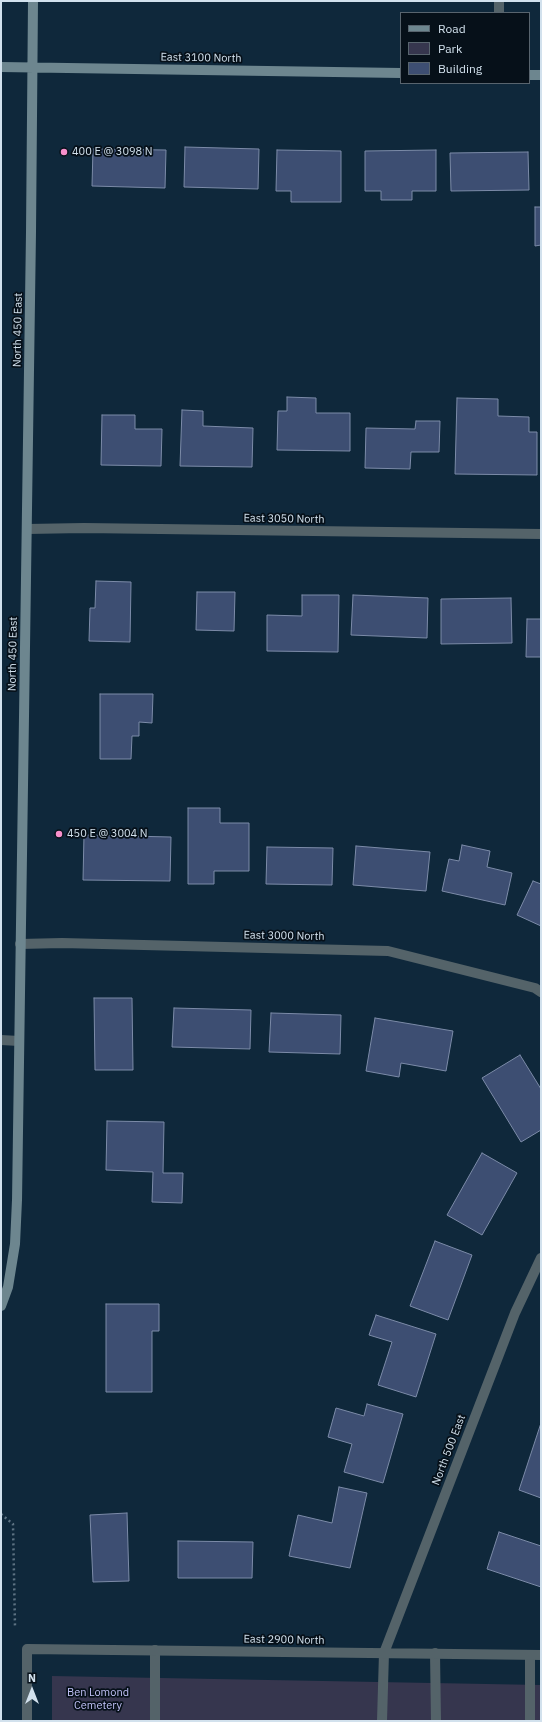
<!DOCTYPE html>
<html>
<head>
<meta charset="utf-8">
<style>
	body { margin:0 }
	#map { position:relative; width:542px; height:1722px; overflow:hidden; background:#0f283b; font-family:"IBM Plex Sans",sans-serif }
	canvas { display:block }
	.frame { position:absolute; inset:0; border:2px solid #d2e1ed; pointer-events:none }
	.legend { position:absolute; left:400px; top:12px; width:130px; height:72px; box-sizing:border-box; background:#061019; border:1px solid #58646e; margin:0; padding:5px 7px; list-style:none; font-size:12px; color:#d2e1ed }
	.legend li { display:flex; align-items:center; gap:8px; height:20px }
	.legend b { width:20px; border:1px solid #58646e }
	.north { position:absolute; left:12px; top:1670px; width:40px; height:40px; -webkit-text-stroke:3px #061019; paint-order:stroke; rotate:0deg; font-size:11px; font-weight:700; line-height:16px; text-align:center; color:#d2e1ed }
	.north::after { content:''; display:block; margin:auto; width:14px; height:18px; background:#d2e1ed; clip-path:polygon(50% 0,100% 100%,50% 72%,0 100%) }
</style>
</head>
<body>
<div id="map">
<canvas width="542" height="1722"></canvas>
<div class="frame"></div>
<ul class="legend">
<li><b style="height:5px;background:#6d868f"></b>Road</li>
<li><b style="height:11px;background:#36364e"></b>Park</li>
<li><b style="height:11px;background:#3d4e72"></b>Building</li>
</ul>
<div class="north">N</div>
</div>
<script>
const ctx = document.querySelector('canvas').getContext('2d');
ctx.lineJoin = 'round';
function fillPath(path, color) { ctx.fillStyle = color; ctx.fill(path, 'evenodd'); }
const shape = rows => new Path2D(rows.map(r => 'M' + r).join(''));
function trace(path, color, width, dash) { ctx.strokeStyle = color; ctx.lineWidth = width; ctx.lineCap = dash ? 'butt' : 'round'; ctx.setLineDash(dash || []); ctx.stroke(path); }
function label(font, color, halo, rows, align = 'center') {
  ctx.font = font + ' "IBM Plex Sans",sans-serif'; ctx.lineWidth = 3.5; ctx.setLineDash([]); ctx.textBaseline = 'middle'; ctx.strokeStyle = halo; ctx.fillStyle = color; for (const [text, x, y, turn = 0] of rows) {
    ctx.save(); ctx.translate(x, y); ctx.rotate((+turn || 0) * Math.PI / 180); ctx.textAlign = isNaN(turn) ? turn : align; if (halo) ctx.strokeText(text, 0, 0); ctx.fillText(text, 0, 0); ctx.restore();
  }
}
const green = shape([
	[52,1676,541,1685,541,1721,52,1721]
]);
const building = shape([
	[185,147,259,149,258,189,184,187,185,147],
	[93,149,166,150,165,188,92,186,93,149],
	[277,150,341,151,341,202,291,202,291,191,276,191,277,150],
	[436,150,436,191,412,191,412,200,381,200,381,191,365,191,365,151,436,150],
	[528,152,529,190,451,191,450,153,528,152],
	[535,207,541,207,541,245,535,246,535,207],
	[287,397,316,398,316,413,350,413,350,451,277,450,278,411,287,411,287,397],
	[457,398,498,399,498,416,529,417,529,432,537,432,537,475,455,474,457,398],
	[182,410,203,411,203,426,253,428,252,467,180,466,182,410],
	[102,415,135,415,135,429,162,429,161,466,101,465,102,415],
	[416,421,440,421,439,452,411,452,410,469,365,468,366,428,415,429,416,421],
	[96,581,131,582,130,642,89,641,90,608,95,608,96,581],
	[197,592,235,592,234,631,196,630,197,592],
	[302,595,339,595,338,652,267,651,267,615,302,616,302,595],
	[353,595,428,598,427,638,351,635,353,595],
	[511,598,512,643,441,644,441,599,511,598],
	[527,619,541,619,541,657,526,657,527,619],
	[100,694,153,694,152,723,139,722,139,736,132,736,131,759,100,759,100,694],
	[188,808,220,808,220,823,249,823,249,871,214,871,214,884,188,884,188,808],
	[84,835,171,837,170,881,83,880,84,835],
	[462,845,490,851,487,867,512,873,505,905,442,891,449,859,459,861,462,845],
	[356,846,430,852,426,891,353,885,356,846],
	[267,847,333,848,332,885,266,884,267,847],
	[533,881,541,884,541,926,517,915,533,881],
	[94,998,132,998,133,1070,95,1070,94,998],
	[174,1008,251,1010,250,1049,172,1047,174,1008],
	[271,1013,341,1015,340,1054,269,1052,271,1013],
	[375,1018,453,1031,446,1071,401,1063,399,1077,366,1071,375,1018],
	[520,1055,541,1089,541,1130,521,1142,482,1078,520,1055],
	[107,1121,164,1122,163,1173,183,1173,182,1203,152,1202,153,1172,106,1170,107,1121],
	[482,1153,517,1173,482,1235,447,1215,482,1153],
	[435,1241,472,1255,448,1320,410,1306,435,1241],
	[106,1304,159,1304,159,1331,152,1331,152,1392,106,1392,106,1304],
	[376,1315,436,1334,416,1397,378,1385,392,1342,369,1335,376,1315],
	[367,1404,403,1414,383,1483,344,1472,352,1444,328,1437,336,1408,364,1416,367,1404],
	[541,1423,541,1498,519,1490,541,1423],
	[339,1487,367,1493,350,1568,289,1556,298,1515,332,1523,339,1487],
	[127,1513,129,1581,93,1582,90,1515,127,1513],
	[499,1532,541,1546,541,1587,487,1569,499,1532],
	[178,1541,253,1542,252,1578,178,1578,178,1541]
]);
const path = shape([
	[1,1514,13,1524,15,1627]
]);
const lane = shape([
	[435,1653,436,1721],
	[530,1655,530,1721],
	[155,1721,155,1650],
	[382,1721,384,1653]
]);
const street = shape([
	[499,13,499,1],
	[27,529,84,528,541,534],
	[20,944,62,943,388,951,535,988,541,992],
	[1,1040,19,1041],
	[384,1653,515,1313,541,1258],
	[27,1721,27,1649,541,1655]
]);
const secondary = shape([
	[1,67,401,73],
	[529,75,541,75],
	[1,1306,8,1287,15,1244,17,1200,31,232,33,1]
]);
const markers = [
	[64,152,4,"#f890cc"],
	[59,834,4,"#f890cc"]
];
const streetNames = [
	["East 3100 North",201,58,1],
	["North 450 East",18,330,-89],
	["East 3050 North",284,519,1],
	["North 450 East",13,654,-89],
	["East 3000 North",284,936,1],
	["North 500 East",449,1450,-69],
	["East 2900 North",284,1640,1]
];
const poiNames = [
	["400 E @ 3098 N",72,152],
	["450 E @ 3004 N",67,834]
];
const parkNames = [
	["Ben Lomond",98,1693],
	["Cemetery",98,1706]
];
fillPath(green, '#36364e');
fillPath(building, '#3d4e72');
trace(building, '#7c8ba8', 1);
trace(path, '#5d7282', 2.5, [2, 3]);
trace(lane, '#546369', 10);
trace(street, '#546369', 10);
trace(secondary, '#6d868f', 10);
for (const [x, y, r, color] of markers) { const dot = new Path2D(); dot.arc(x, y, r, 0, 2 * Math.PI); ctx.fillStyle = color; ctx.fill(dot); trace(dot, '#061019', 1.5); }
label('11px', '#d2e1ed', '#061019', streetNames);
label('11px', '#d2e1ed', '#061019', poiNames, 'left');
label('11px', '#c2c2f8', '#061019', parkNames);
</script>
</body>
</html>
